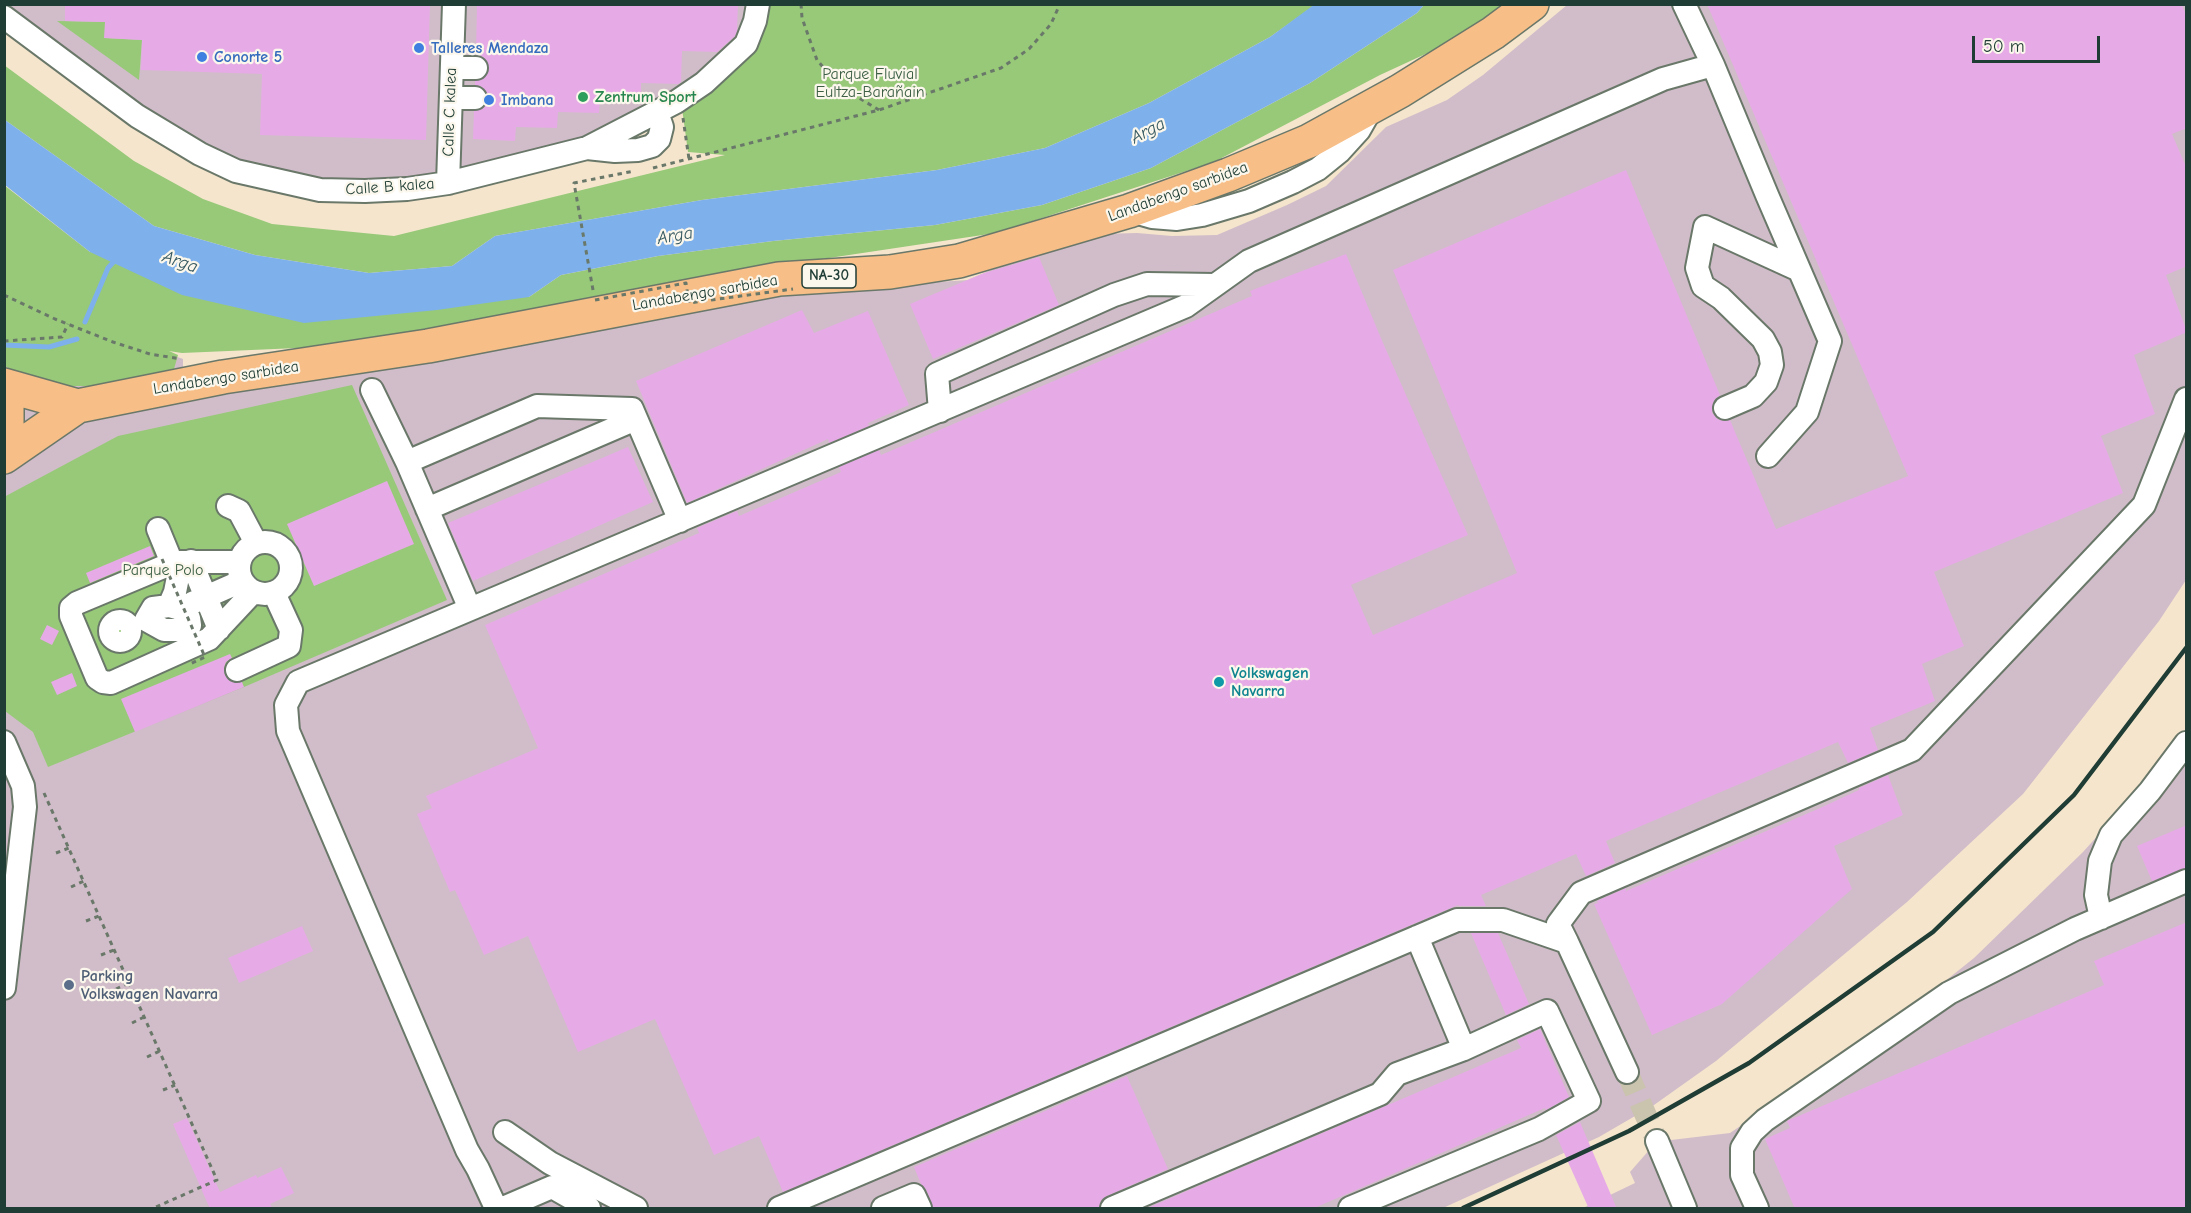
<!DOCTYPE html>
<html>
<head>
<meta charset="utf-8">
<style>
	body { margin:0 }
	#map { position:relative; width:2191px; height:1213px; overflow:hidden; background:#f5e5cd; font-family:"Comic Neue",sans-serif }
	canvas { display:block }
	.frame { position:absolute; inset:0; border:6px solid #1f3d34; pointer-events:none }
	.scale { position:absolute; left:1972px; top:36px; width:128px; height:27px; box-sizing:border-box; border:3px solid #1f3d34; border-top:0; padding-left:8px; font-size:18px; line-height:21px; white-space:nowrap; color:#1f3d34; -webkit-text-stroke:4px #fbf7ec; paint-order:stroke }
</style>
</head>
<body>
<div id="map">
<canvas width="2191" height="1213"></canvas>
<div class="frame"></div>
<div class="scale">50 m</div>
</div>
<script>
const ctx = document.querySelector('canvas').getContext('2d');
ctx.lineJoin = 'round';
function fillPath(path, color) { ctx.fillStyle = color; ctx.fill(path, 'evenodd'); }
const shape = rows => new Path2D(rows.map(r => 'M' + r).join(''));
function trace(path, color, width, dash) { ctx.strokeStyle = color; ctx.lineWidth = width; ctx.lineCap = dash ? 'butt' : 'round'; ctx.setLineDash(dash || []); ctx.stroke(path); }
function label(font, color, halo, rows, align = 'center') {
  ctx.font = font + ' "Comic Neue",sans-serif'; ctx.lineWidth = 4.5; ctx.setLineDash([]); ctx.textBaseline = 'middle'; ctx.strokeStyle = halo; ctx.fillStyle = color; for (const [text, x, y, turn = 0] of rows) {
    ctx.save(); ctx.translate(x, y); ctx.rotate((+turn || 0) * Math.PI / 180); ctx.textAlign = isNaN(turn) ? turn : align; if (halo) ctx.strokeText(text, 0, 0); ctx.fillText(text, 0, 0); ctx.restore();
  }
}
const industrial = shape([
	[4,5,758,5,746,44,587,148,407,189,236,171,5,17],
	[1567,5,2186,5,2186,580,2159,621,2023,794,1907,902,1716,1061,1654,1105,1599,1137,1443,1208,5,1208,5,296,183,359,183,372,847,288,968,280,1036,251,1101,234,1137,233,1172,236,1217,235,1287,205,1326,186,1386,127,1447,100,1483,75],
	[2186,732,2186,1208,1583,1208,1635,1183,1630,1172,1651,1148,1650,1142,1667,1134,1671,1140,1730,1133,1899,1018,1974,958,2083,852,2160,766]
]);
const green = shape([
	[765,5,1315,5,1270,37,1149,103,1045,148,937,170,702,200,495,236,452,266,369,273,255,255,154,226,5,120,4,65,134,161,203,199,272,224,394,236,725,155,688,152,682,108],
	[1424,5,1505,5,1471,33,1380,75,1214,162,996,233,789,264,529,312,321,347,182,353,169,351,178,355,174,369,101,386,67,386,31,381,5,366,4,185,90,252,529,297,561,275,658,256,773,241,935,225,1042,205,1151,168,1310,83,1417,13],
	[57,21,105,22,105,38,142,40,139,80],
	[352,385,447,600,244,687,48,767,33,732,5,711,4,497,118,436]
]);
const water = shape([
	[1315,4,1424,5,1417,13,1310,83,1151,168,1042,205,935,225,773,241,658,256,561,275,529,297,437,310,304,323,182,295,90,252,5,185,5,120,154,226,255,255,369,273,452,266,495,236,702,200,937,170,1045,148,1149,103,1270,37]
]);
const stream = shape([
	[85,322,108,268,118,257],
	[4,345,49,347,77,339]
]);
const building = shape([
	[65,4,430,4,426,140,260,135,262,74,141,70,142,40,104,38,105,22,65,21],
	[477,4,738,4,737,31,735,36,717,52,682,51,681,82,678,84,641,83,641,97,600,96,599,113,558,112,557,128,516,127,515,141,473,139,474,111,482,109,488,99,486,91,481,86,475,85,475,81,483,79,489,69,487,61,482,56,476,54],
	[1707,4,2181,4,2187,16,2187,128,2172,134,2187,169,2187,266,2166,275,2187,332,2134,355,2155,414,2101,436,2123,493,1934,572,1964,646,1922,664,1935,701,1870,728,1878,750,1848,763,1838,742,1606,841,1615,863,1586,876,1576,854,1481,895,1486,906,1459,906,1458,905,783,1192,759,1136,714,1155,655,1019,578,1052,528,936,484,955,455,890,450,892,417,814,432,808,426,796,538,748,485,625,699,533,697,528,737,511,739,516,841,472,839,467,879,450,881,455,1252,296,1250,291,1346,254,1383,343,1468,535,1351,585,1373,635,1517,573,1393,270,1626,170,1720,395,1714,400,1712,413,1717,419,1724,421,1730,420,1776,529,1908,476],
	[1039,257,1059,305,933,359,910,304,984,273],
	[802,310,814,333,868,311,909,405,868,423,869,426,829,443,828,439,687,503,636,381],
	[628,447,653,502,473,581,448,523],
	[387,481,414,544,314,586,287,524],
	[150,546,154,556,90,583,86,573],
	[47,625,59,631,52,645,40,639],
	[230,654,232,658,226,662,224,668,225,675,230,681,242,682,244,687,135,732,121,699],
	[72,673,77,686,57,695,51,682],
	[1888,775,1903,815,1834,846,1852,889,1722,1004,1652,1035,1594,904,1598,903,1597,901,1626,888,1626,891,1818,809,1859,790,1859,788],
	[2187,825,2187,868,2152,881,2137,846],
	[2187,922,2187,1209,1795,1209,1765,1139,1790,1128,1787,1121,2104,985,2094,961],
	[302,926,313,951,239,983,228,958],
	[1471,933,1498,933,1529,1004,1506,1015],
	[1540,1029,1569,1097,1546,1110,1545,1108,1312,1209,1145,1209,1521,1048,1517,1040],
	[1127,1076,1168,1169,1107,1196,1101,1200,1099,1209,933,1209,926,1189,921,1184,914,1167],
	[187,1118,220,1192,256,1175,257,1178,281,1167,294,1193,270,1204,273,1209,210,1209,173,1124],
	[1580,1122,1617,1209,1589,1209,1556,1135]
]);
const minorTunnel = shape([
	[1627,1072,1657,1141]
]);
const path = shape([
	[801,4,802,18,817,60,839,86,879,110],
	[683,118,689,159],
	[653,168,879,110,1001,68,1029,49,1051,24,1060,4],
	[593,290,574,183,634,171],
	[4,295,55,319,113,342,150,354,181,359],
	[4,341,62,337,68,324],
	[44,793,217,1180,156,1207],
	[56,853,69,848],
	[71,887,84,881],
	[86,921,99,916],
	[101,955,114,950],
	[116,989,129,983],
	[132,1023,144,1017],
	[147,1057,160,1051],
	[163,1090,175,1085]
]);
const minor = shape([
	[1684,4,1713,65,1767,195,1830,341,1807,412,1768,456],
	[4,17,137,116,200,154,236,171,320,190,365,191,407,189,448,183,587,148,676,102,704,83,746,44,755,21,758,4],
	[452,68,476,68],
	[451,98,475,98],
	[587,148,615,151,638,150,652,146,659,139,662,127,657,112],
	[448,183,454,4],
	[1131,211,1152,217,1177,219,1202,215,1249,201,1293,182,1318,169,1339,152,1359,130,1371,109],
	[372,390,407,462,470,609],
	[1725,408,1753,396,1766,382,1772,365,1770,352,1763,339,1721,298,1703,286,1697,268,1705,227,1799,270],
	[940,411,937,374,1114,295,1147,284,1215,285],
	[407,462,537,406,632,409,680,521],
	[228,506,239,511,256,543],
	[427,509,636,419],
	[158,529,172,563],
	'239 568a26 26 0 1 1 52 0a26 26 0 1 1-52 0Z',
	[191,561,219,629],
	[239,562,175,562,77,603,71,608,71,616,97,678,103,682,111,683,209,639,253,592],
	[192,603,242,581],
	[169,606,180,609,189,618,190,625,181,630,164,630,146,620,153,608,169,606],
	[169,606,175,592,179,572,175,562],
	'110 631a10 10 0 1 1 20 0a10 10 0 1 1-20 0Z',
	[237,670,289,646,291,630,274,593],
	[4,742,23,786,25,807,4,988],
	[2101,918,2096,895,2100,861,2111,835,2150,791,2186,743],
	[1417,937,1464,1049],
	[1567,942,1558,924,1581,893,1912,750,2144,505,2186,399],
	[505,1132,550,1163,636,1208],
	[1657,1141,1685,1208],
	[496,1208,478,1169,467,1150,288,731,286,705,298,682,1186,306,1249,261,1663,79,1713,65],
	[503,1208,552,1187,589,1208],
	[779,1208,1457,920,1503,920,1567,942,1627,1072],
	[883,1208,914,1195,920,1208],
	[1112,1208,1380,1094,1397,1074,1464,1049,1547,1011,1589,1101,1539,1129,1350,1208],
	[1757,1208,1742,1175,1742,1148,1752,1132,1765,1120,1949,993,2075,929,2186,881]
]);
const highway = shape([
	[4,385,78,406],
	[4,401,7,407,7,426,4,438],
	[4,457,78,406,223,377,428,346,779,279,890,272,959,261,1129,211,1228,175,1309,141,1400,91,1493,33,1532,4]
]);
const rail = shape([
	[1463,1208,1629,1131,1749,1063,1933,932,2074,795,2186,648]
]);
const pathBridge = shape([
	[595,300,686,283,689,303,793,289],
	[162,559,205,657,190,664]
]);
const markers = [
	[419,48,6,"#3f7fe0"],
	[202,57,6,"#3f7fe0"],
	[583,97,6,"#2e9e5b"],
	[489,100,6,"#3f7fe0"],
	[1219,682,6,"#0f9aa8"],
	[69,985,6,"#5c6f8a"]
];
const shields = [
	[829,276,54]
];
const shieldNames = [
	["NA-30",829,276]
];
const shopNames = [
	["Talleres Mendaza",431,48],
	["Conorte 5",214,57],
	["Imbana",501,100]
];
const parkNames = [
	["Parque Fluvial",870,74],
	["Eultza-Barañain",870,92],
	["Parque Polo",163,570]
];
const leisureNames = [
	["Zentrum Sport",595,97]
];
const streetNames = [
	["Calle C kalea",450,112,-88],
	["Calle B kalea",390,187,-4],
	["Landabengo sarbidea",1178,192,-20],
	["Landabengo sarbidea",705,293,-10],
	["Landabengo sarbidea",226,378,-9]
];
const cultureNames = [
	["Volkswagen",1231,673],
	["Navarra",1231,691]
];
const serviceNames = [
	["Parking",81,976],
	["Volkswagen Navarra",81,994]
];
const waterNames = [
	["Arga",1148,131,-27],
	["Arga",675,236,-10],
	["Arga",180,262,19]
];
fillPath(industrial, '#d1bdc9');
fillPath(green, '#97c979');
fillPath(water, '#7eb1eb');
trace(stream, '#7eb1eb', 5);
fillPath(building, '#e6abe6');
trace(minorTunnel, '#cac3ae', 22, [22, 11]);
trace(minor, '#6a786a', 26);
trace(highway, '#6a786a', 36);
trace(path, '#6a786a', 3, [4.5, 4.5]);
trace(minor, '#fff', 22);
trace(highway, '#f7be87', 33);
trace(rail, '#1f3d34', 4.5);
trace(pathBridge, '#6a786a', 3, [4.5, 4.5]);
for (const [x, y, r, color] of markers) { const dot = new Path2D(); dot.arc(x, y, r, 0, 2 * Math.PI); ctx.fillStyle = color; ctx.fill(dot); trace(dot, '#fbf7ec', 2); }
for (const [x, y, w] of shields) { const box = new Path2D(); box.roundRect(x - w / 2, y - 12, w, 24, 4.5); ctx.fillStyle = '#fbf7ec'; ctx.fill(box); trace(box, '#1f3d34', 1.5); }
label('bold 15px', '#1f3d34', null, shieldNames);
label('bold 16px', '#366cbe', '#fbf7ec', shopNames, 'left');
label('16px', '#3d6045', '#fbf7ec', parkNames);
label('bold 16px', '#27864d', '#fbf7ec', leisureNames, 'left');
label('16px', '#1f3d34', '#fbf7ec', streetNames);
label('bold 16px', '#0d838f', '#fbf7ec', cultureNames, 'left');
label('bold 16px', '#4e5e75', '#fbf7ec', serviceNames, 'left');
label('italic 18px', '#375a62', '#fbf7ec', waterNames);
</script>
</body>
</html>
